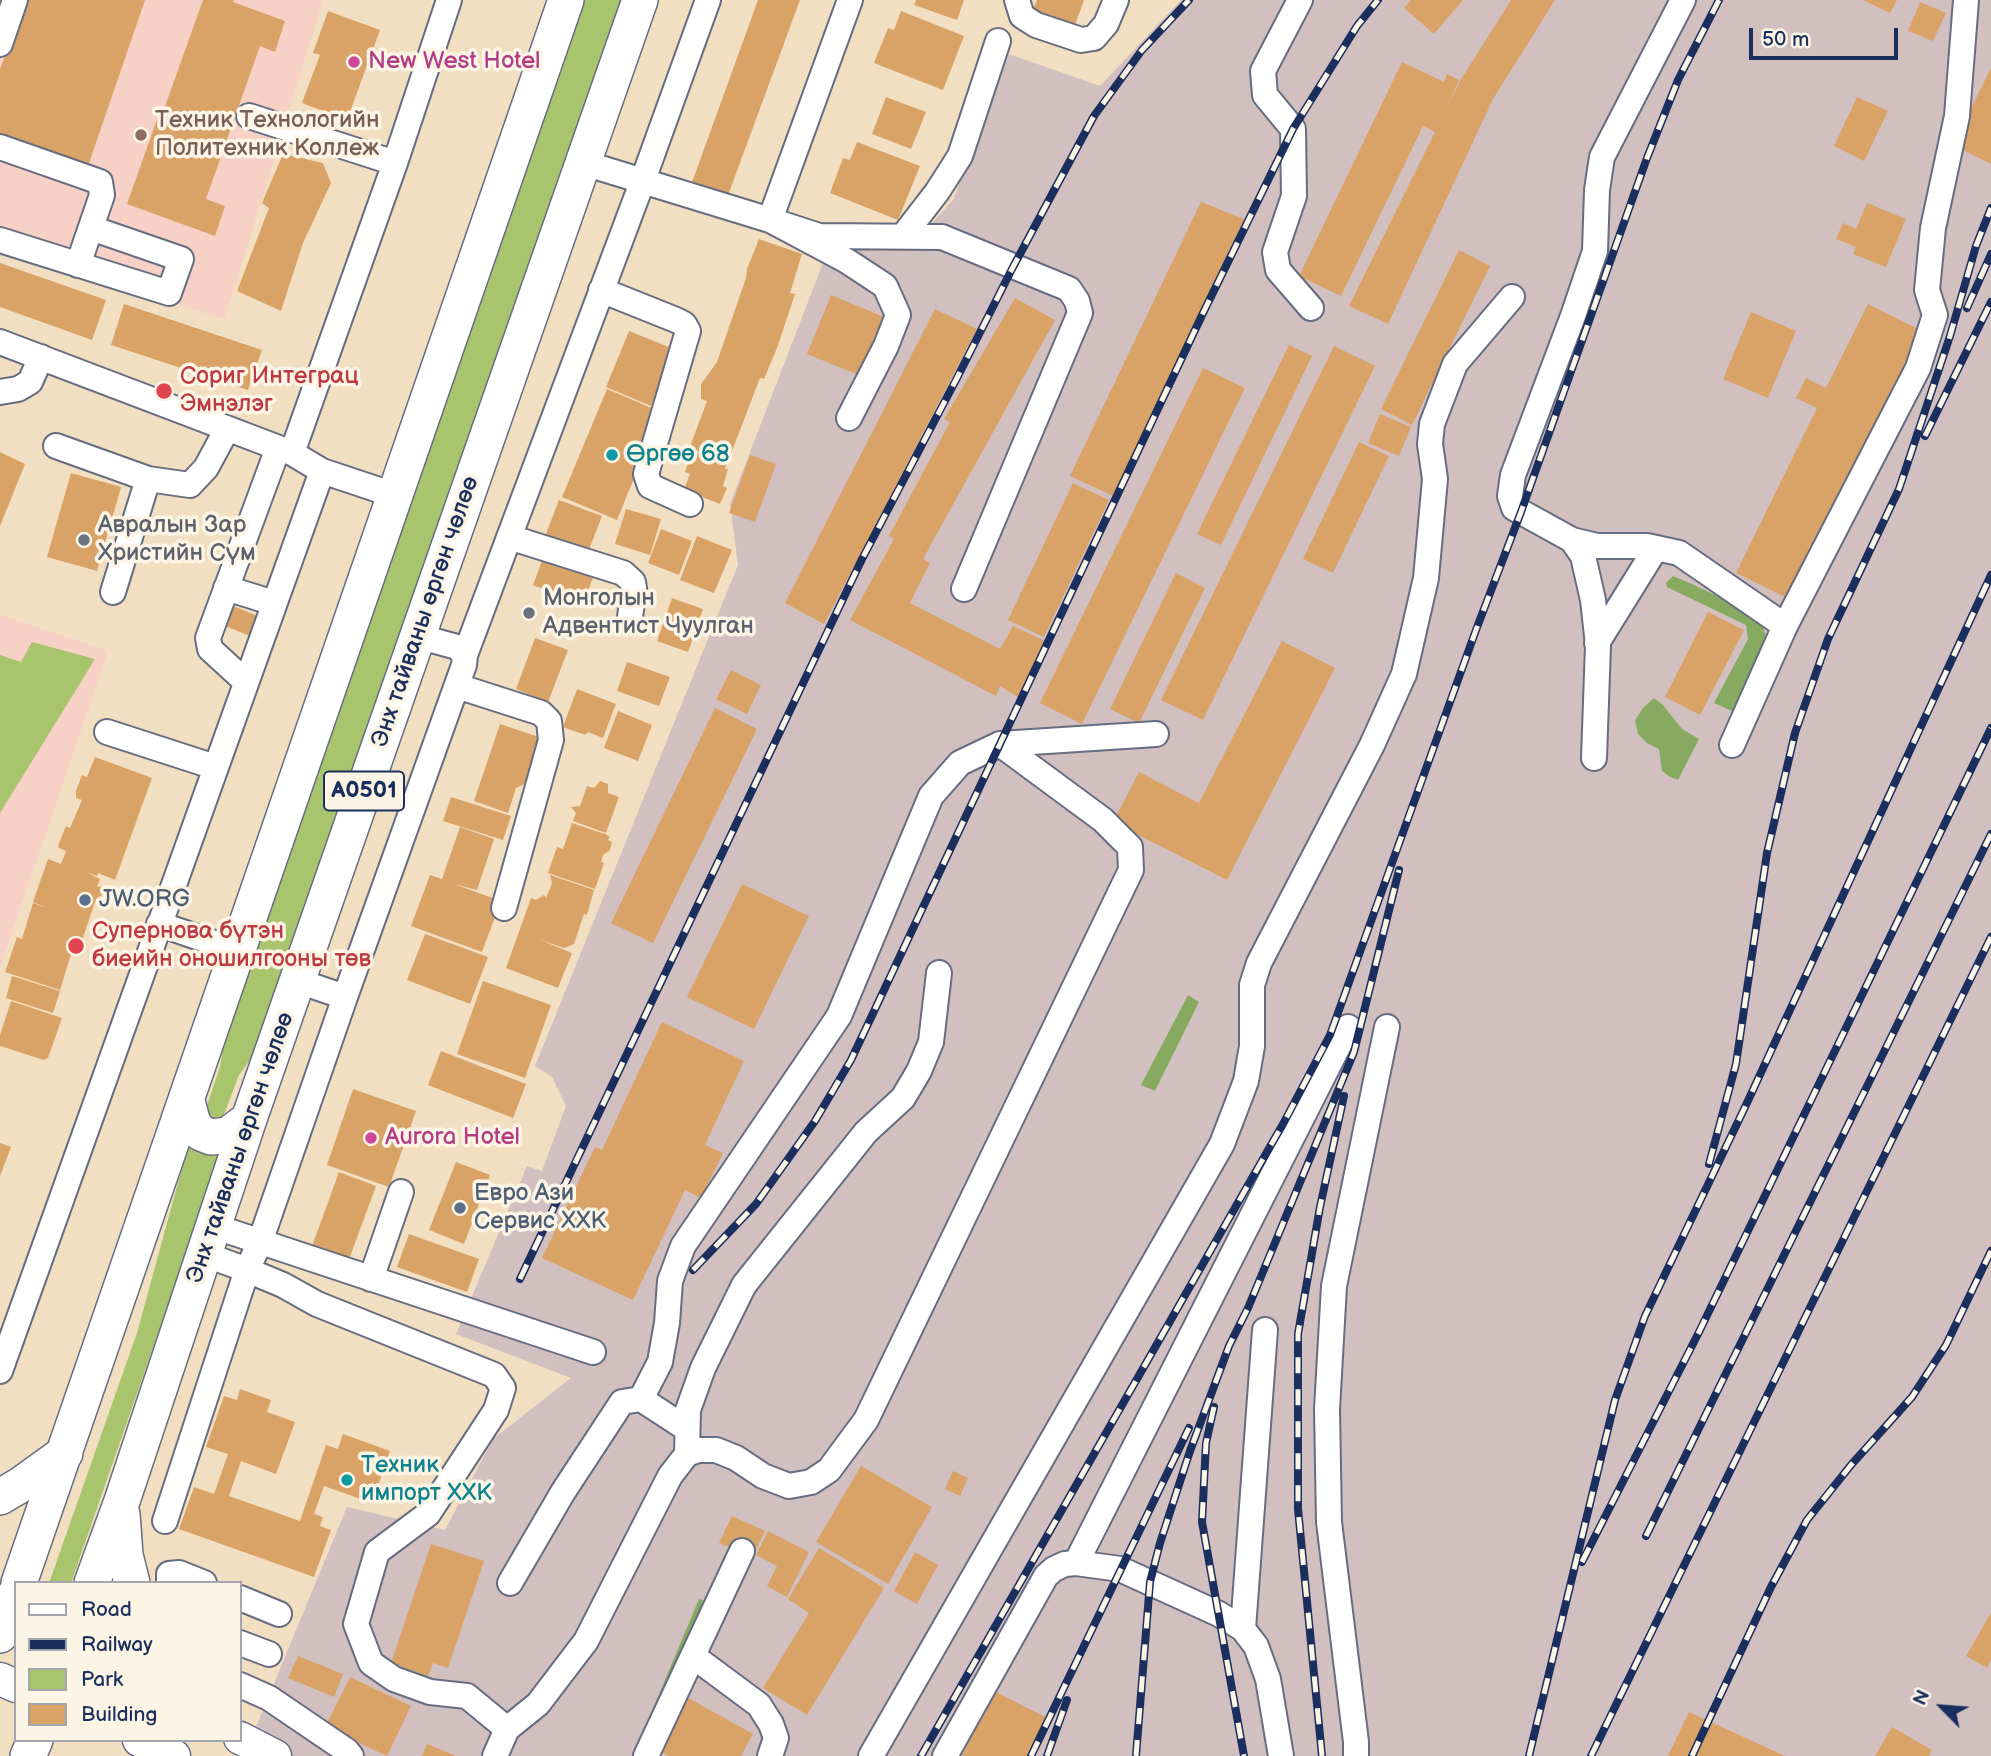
<!DOCTYPE html>
<html>
<head>
<meta charset="utf-8">
<style>
	body { margin:0 }
	#map { position:relative; width:1991px; height:1756px; overflow:hidden; background:#f2dfc1; font-family:"Balsamiq Sans",sans-serif }
	canvas { display:block }
	.legend { position:absolute; left:14px; top:1581px; width:228px; height:161px; box-sizing:border-box; background:#fcf5e5; border:2px solid #a2a6af; margin:0; padding:9px 12px; list-style:none; font-size:21px; color:#1b2f5e }
	.legend li { display:flex; align-items:center; gap:14px; height:35px }
	.legend b { width:35px; border:2px solid #a2a6af }
	.north { position:absolute; left:1907px; top:1672px; width:70px; height:70px; -webkit-text-stroke:5px #fcf5e5; paint-order:stroke; rotate:295deg; font-size:19px; font-weight:700; line-height:28px; text-align:center; color:#1b2f5e }
	.north::after { content:''; display:block; margin:auto; width:24px; height:32px; background:#1b2f5e; clip-path:polygon(50% 0,100% 100%,50% 72%,0 100%) }
	.scale { position:absolute; left:1749px; top:28px; width:149px; height:32px; box-sizing:border-box; border:4px solid #1b2f5e; border-top:0; padding-left:9px; font-size:21px; line-height:24px; white-space:nowrap; color:#1b2f5e; -webkit-text-stroke:5px #fcf5e5; paint-order:stroke }
</style>
</head>
<body>
<div id="map">
<canvas width="1991" height="1756"></canvas>
<ul class="legend">
<li><b style="height:9px;background:#fff"></b>Road</li>
<li><b style="height:9px;background:#1b2f5e"></b>Railway</li>
<li><b style="height:19px;background:#a8c56d"></b>Park</li>
<li><b style="height:19px;background:#d9a367"></b>Building</li>
</ul>
<div class="north">N</div>
<div class="scale">50 m</div>
</div>
<script>
const ctx = document.querySelector('canvas').getContext('2d');
ctx.lineJoin = 'round';
function fillPath(path, color) { ctx.fillStyle = color; ctx.fill(path, 'evenodd'); }
const shape = rows => new Path2D(rows.map(r => 'M' + r).join(''));
function trace(path, color, width, dash) { ctx.strokeStyle = color; ctx.lineWidth = width; ctx.lineCap = dash ? 'butt' : 'round'; ctx.setLineDash(dash || []); ctx.stroke(path); }
function label(font, color, halo, rows, align = 'center') {
  ctx.font = font + ' "Balsamiq Sans",sans-serif'; ctx.lineWidth = 7; ctx.setLineDash([]); ctx.textBaseline = 'middle'; ctx.strokeStyle = halo; ctx.fillStyle = color; for (const [text, x, y, turn = 0] of rows) {
    ctx.save(); ctx.translate(x, y); ctx.rotate((+turn || 0) * Math.PI / 180); ctx.textAlign = isNaN(turn) ? turn : align; if (halo) ctx.strokeText(text, 0, 0); ctx.fillText(text, 0, 0); ctx.restore();
  }
}
const built = shape([
	[6,0,323,0,225,319,0,252,0,18],
	[0,615,108,651,0,968]
]);
const industrial = shape([
	[1181,0,1991,0,1991,1756,244,1756,347,1507,445,1530,493,1439,571,1378,456,1334,527,1166,542,1171,566,1106,552,1077,535,1066,738,565,730,504,828,250,912,245,953,200,1009,54,1100,86]
]);
const green = shape([
	[582,0,621,0,457,481,258,1049,239,1075,220,1125,204,1114,220,1067,227,1023],
	[32,642,95,659,0,813,0,655,21,662],
	[192,1142,218,1146,220,1155,71,1583,49,1583,137,1333,188,1146]
]);
const forest = shape([
	[1673,576,1694,585,1752,613,1762,622,1766,638,1732,711,1714,703,1748,639,1746,625,1667,587,1666,583],
	[1654,698,1663,705,1682,729,1699,739,1678,780,1670,777,1662,771,1659,749,1647,743,1638,734,1635,720,1643,708],
	[1188,995,1199,1002,1155,1091,1141,1085],
	[699,1599,711,1603,645,1756,633,1756]
]);
const building = shape([
	[26,0,145,0,88,166,0,133,0,69],
	[203,0,234,0,233,2,285,21,275,52,260,46,206,199,225,206,215,236,127,204,160,111,163,112],
	[758,0,800,0,727,198,691,185],
	[916,0,964,0,957,20,914,5],
	[1037,0,1084,0,1075,25,1033,9],
	[1411,0,1463,0,1434,34,1404,8],
	[1511,0,1555,0,1493,99,1388,324,1349,306,1435,132,1423,126,1341,296,1299,276,1402,62,1444,82,1447,74,1459,80,1445,111,1460,81],
	[1863,0,1897,0,1890,13],
	[1920,2,1946,13,1933,41,1908,31],
	[328,11,380,30,347,120,302,103,320,55,313,53],
	[901,11,964,36,943,90,874,63,888,28,894,30],
	[1991,68,1991,164,1953,145],
	[886,97,926,112,911,149,872,134],
	[1857,97,1888,111,1864,161,1834,146],
	[857,142,920,166,898,220,830,193,843,158,850,160],
	[283,154,323,163,331,183,303,243,281,311,237,291,269,208,262,203],
	[1201,202,1244,219,1113,496,1070,476],
	[1867,203,1906,219,1886,267,1853,254,1856,247,1836,239,1843,223,1856,229],
	[759,239,802,254,790,293,795,294,777,348,764,379,760,378,725,469,728,469,723,486,727,488,720,504,684,490,690,474,685,472,692,451,712,457,689,449,707,401,701,399,701,384,717,362,746,278,747,269],
	[1459,250,1490,266,1412,425,1381,409],
	[0,263,106,300,92,340,0,307],
	[831,295,884,317,861,376,807,354],
	[1015,298,1055,320,923,559,930,563,910,603,1000,649,1013,626,1045,641,1018,697,1000,686,996,696,850,620,894,539,889,536,950,422,944,419],
	[124,304,262,350,248,390,111,345],
	[1868,304,1924,332,1791,600,1736,573,1817,408,1796,398,1806,378,1826,388],
	[935,309,977,329,824,624,785,603],
	[1751,312,1796,331,1768,398,1723,379],
	[629,331,674,349,651,406,606,387],
	[1289,345,1312,356,1221,545,1197,534],
	[1334,346,1375,366,1203,720,1161,700],
	[1203,368,1245,388,1082,724,1040,703],
	[607,389,661,412,617,520,562,497],
	[1380,414,1411,427,1399,456,1368,443],
	[1359,442,1389,456,1333,573,1303,559],
	[0,452,25,464,0,526],
	[750,455,776,464,755,522,729,513],
	[71,473,121,487,97,571,47,557],
	[1073,483,1109,500,1044,637,1008,620],
	[559,500,602,516,585,560,542,544],
	[626,509,661,519,650,555,615,544],
	[661,529,692,541,679,575,648,563],
	[697,536,732,550,714,593,680,580],
	[545,553,595,572,583,604,533,585],
	[1176,573,1205,588,1139,723,1110,709],
	[672,598,703,609,688,652,657,641],
	[226,603,265,619,257,639,218,623],
	[1708,612,1744,630,1700,715,1665,697],
	[535,638,568,650,548,702,516,689],
	[1282,641,1335,668,1227,880,1113,822,1139,772,1199,803],
	[627,662,670,677,659,706,617,691],
	[731,670,761,685,747,714,716,699],
	[577,689,616,704,603,738,588,732,585,735,563,727],
	[715,708,757,729,653,943,611,923],
	[618,711,652,725,638,761,604,748],
	[500,724,542,738,534,780,516,788,508,813,474,801],
	[95,757,152,778,115,880,98,873,97,876,86,872,100,879,97,887,101,886,102,895,96,899,80,946,71,954,60,990,5,972,17,937,22,939,33,903,47,908,33,902,48,859,61,864,66,851,59,848,58,846,66,826,70,828,82,800,76,798,76,791,82,775,87,777],
	[600,781,608,784,608,793,619,797,606,833,573,821,576,813,571,807,580,806,587,786,594,788],
	[451,797,511,816,503,840,443,821],
	[572,823,605,834,610,837,608,840,612,842,610,850,603,855,601,862,604,863,595,889,548,873,557,847,563,849],
	[460,827,494,839,477,890,454,884,501,901,482,952,411,926,430,875,442,879],
	[550,875,594,890,587,915,584,914,574,944,564,948,538,939,572,953,558,988,506,968,531,898,536,900,544,895,546,898,552,883],
	[742,884,809,916,754,1029,687,997],
	[425,934,488,957,470,1004,407,980],
	[12,976,60,991,53,1013,6,998],
	[483,981,551,1005,525,1078,457,1054],
	[11,1001,62,1018,48,1058,44,1060,0,1046,0,1035],
	[662,1022,744,1061,705,1145,723,1153,701,1198,685,1190,633,1300,542,1258,595,1147,602,1150],
	[441,1051,526,1084,513,1118,428,1085],
	[353,1089,416,1111,389,1187,327,1165],
	[0,1143,11,1147,0,1176],
	[456,1162,490,1175,464,1244,429,1230],
	[339,1172,376,1186,348,1262,311,1249],
	[409,1234,479,1259,467,1292,397,1267],
	[240,1389,271,1400,267,1412,295,1422,276,1474,241,1461,229,1496,300,1521,326,1445,338,1449,343,1434,390,1451,372,1503,324,1486,314,1514,323,1517,320,1526,331,1530,314,1577,179,1529,194,1487,214,1494,228,1454,206,1447,224,1396,237,1400],
	[861,1466,932,1507,888,1584,816,1542],
	[953,1471,968,1478,960,1496,945,1489],
	[732,1516,765,1531,755,1552,742,1546,740,1552,719,1543],
	[768,1531,809,1552,787,1597,767,1586,777,1566,756,1555],
	[431,1544,484,1561,448,1668,433,1663,428,1676,391,1663],
	[819,1548,884,1588,807,1715,763,1688,809,1613,788,1599],
	[915,1552,938,1565,917,1604,894,1591],
	[1991,1613,1991,1660,1987,1668,1966,1656],
	[298,1656,343,1674,334,1697,288,1678],
	[350,1677,411,1706,387,1756,325,1727],
	[994,1691,1049,1719,1030,1756,962,1756],
	[685,1696,753,1734,741,1756,668,1756,655,1749],
	[1689,1712,1785,1756,1668,1756],
	[1892,1727,1932,1750,1929,1756,1875,1756],
	[427,1744,456,1756,422,1756]
]);
const minor = shape([
	[850,0,770,220,819,236,942,237,1069,289,1077,301,1080,313,964,589],
	[1017,0,1022,16,1036,25,1081,40,1094,38,1106,24,1116,0],
	[1300,0,1263,71,1265,95,1293,129,1294,196,1275,252,1278,270,1311,308],
	[0,44,15,0],
	[249,116,395,163],
	[0,147,100,182,102,195,78,265],
	[584,163,770,220,847,261,885,286,898,315,886,346,849,418],
	[903,236,937,192,960,156,998,41],
	[0,240,169,293,181,259,91,228],
	[601,290,676,320,684,324,688,331,646,474,650,486,690,504],
	[0,342,292,453,322,471,394,495],
	[0,392,18,389,30,382,41,357],
	[56,446,148,479,190,485,206,468,227,429],
	[292,453,395,163,449,0],
	[509,537,623,573,633,582,634,588,630,617],
	[1572,540,1597,546,1647,546,1679,553,1785,626],
	[226,588,274,603],
	[113,592,148,479],
	[1597,643,1656,548],
	[465,655,643,180,708,0],
	[246,682,210,649,208,638,278,448],
	[457,686,541,713,549,721,551,740,504,908],
	[107,732,215,767],
	[1732,745,1785,626,1918,368,1935,315,1927,290,1933,228,1957,116,1966,0],
	[1594,758,1598,645,1593,600,1583,556,1572,540,1514,508,1510,496,1513,475,1573,316,1595,251,1597,190,1602,157,1683,0],
	[159,924,238,951],
	[298,981,345,997,464,665,465,655,457,647,417,636],
	[345,997,260,1242,247,1270,283,1285,317,1304,494,1375,503,1388,496,1410,428,1514,377,1552,356,1624,371,1663,394,1679,430,1692,467,1696,507,1729],
	[213,1226,593,1352],
	[371,1279,401,1192],
	[0,1371,322,471],
	[641,1399,687,1429],
	[687,1454,688,1410,703,1368,744,1285,866,1132,903,1098,919,1071,931,1042,939,973],
	[165,1521,247,1270,204,1254],
	[1076,1563,1348,1027],
	[169,1583,169,1574,179,1573,204,1583],
	[510,1583,563,1492,622,1402,641,1399,660,1362,667,1323,670,1281,683,1246,839,1016,931,796,960,763,1000,744,1156,734],
	[240,1598,279,1614],
	[1243,1629,1265,1330],
	[240,1643,269,1654],
	[693,1656,759,1705,771,1724,776,1738,770,1756],
	[240,1685,269,1698,347,1751,351,1756],
	[495,1756,507,1729,538,1704,586,1641,670,1476,687,1454,698,1450,716,1450,736,1458,763,1476,789,1486,811,1482,829,1470,866,1420,1131,870,1130,847,1103,820,1000,744],
	[646,1756,742,1551],
	[871,1756,1222,1144,1246,1081,1252,1046,1252,985,1259,963,1372,745,1404,674,1426,578,1435,479,1430,444,1432,424,1455,364,1512,297],
	[945,1756,1046,1576,1054,1569,1065,1564,1076,1563,1120,1569,1219,1614,1243,1629,1256,1646,1268,1679,1281,1756],
	[1356,1756,1356,1742,1329,1522,1327,1409,1334,1286,1387,1027]
]);
const major = shape([
	[0,1679,16,1686],
	[240,1738,275,1756],
	[139,1740,174,1756]
]);
const highway = shape([
	[187,1101,193,1124,201,1133,211,1137,228,1135,249,1119],
	[0,1497,22,1484,65,1453],
	[122,1514,125,1555,132,1583],
	[19,1583,566,0],
	[92,1583,122,1501,249,1119,640,0],
	[0,1635,16,1593],
	[28,1756,35,1740]
]);
const rail = shape([
	[1967,308,1991,254],
	[1925,436,1991,302],
	[1709,1164,1736,1064,1767,853,1795,733,1828,639,1899,489,1950,336,1976,246,1991,208],
	[693,1270,756,1204,815,1121,851,1060,1204,311,1293,129,1357,26,1378,0],
	[520,1279,862,559,957,378,1013,267,1094,116,1142,50,1189,0],
	[1214,1407,1206,1443,1202,1522,1244,1756],
	[1646,1536,1991,834],
	[1582,1562,1699,1332,1991,728],
	[921,1756,1283,1124,1330,1035,1476,630,1521,512,1647,158,1678,80,1719,0],
	[1031,1756,1189,1428],
	[1047,1756,1067,1700],
	[1136,1756,1150,1582,1160,1543,1190,1451,1229,1346,1248,1308,1354,1052,1399,870],
	[1322,1756,1298,1509,1298,1334,1320,1207,1344,1096],
	[1529,1756,1615,1400,1645,1316,1746,1105,1991,575],
	[1591,1756,1991,937],
	[1692,1756,1771,1587,1807,1520,1851,1465,1912,1397,1946,1345,1991,1251]
]);
const markers = [
	[354,62,7,"#d1479c"],
	[141,135,7,"#8d6e63"],
	[164,391,9,"#e0444e"],
	[612,455,7,"#0f9aa8"],
	[84,540,7,"#6b7280"],
	[529,613,7,"#6b7280"],
	[85,900,7,"#5c6f8a"],
	[76,946,9,"#e0444e"],
	[371,1138,7,"#d1479c"],
	[460,1208,7,"#5c6f8a"],
	[347,1480,7,"#0f9aa8"]
];
const shields = [
	[364,791,80]
];
const shieldNames = [
	["A0501",364,791]
];
const hotelNames = [
	["New West Hotel",368,62],
	["Aurora Hotel",385,1138]
];
const educationNames = [
	["Техник Технологийн",155,121],
	["Политехник Коллеж",155,149]
];
const healthNames = [
	["Сориг Интеграц",180,377],
	["Эмнэлэг",180,405],
	["Супернова бүтэн",92,932],
	["биеийн оношилгооны төв",92,960]
];
const cultureNames = [
	["Өргөө 68",626,455],
	["Техник",361,1466],
	["импорт ХХК",361,1494]
];
const worshipNames = [
	["Авралын 3ар",98,526],
	["Христийн Сүм",98,554],
	["Монголын",543,599],
	["Адвентист Чуулган",543,627]
];
const streetNames = [
	["Энх тайваны өргөн чөлөө",426,612,-71],
	["Энх тайваны өргөн чөлөө",241,1148,-71]
];
const serviceNames = [
	["JW.ORG",99,900],
	["Евро Ази",474,1194],
	["Сервис ХХК",474,1222]
];
fillPath(built, '#f7d1c6');
fillPath(industrial, '#d2bfbf');
fillPath(green, '#a8c56d');
fillPath(forest, '#86aa60');
fillPath(building, '#d9a367');
trace(minor, '#666d81', 28);
trace(major, '#666d81', 35);
trace(highway, '#666d81', 38);
trace(minor, '#fff', 24);
trace(major, '#fff', 32);
trace(highway, '#fff', 35);
trace(rail, '#1b2f5e', 8);
trace(rail, '#fcf5e5', 5, [16]);
for (const [x, y, r, color] of markers) { const dot = new Path2D(); dot.arc(x, y, r, 0, 2 * Math.PI); ctx.fillStyle = color; ctx.fill(dot); trace(dot, '#fcf5e5', 2.5); }
for (const [x, y, w] of shields) { const box = new Path2D(); box.roundRect(x - w / 2, y - 19.5, w, 39, 5); ctx.fillStyle = '#fcf5e5'; ctx.fill(box); trace(box, '#1b2f5e', 2); }
label('bold 23px', '#1b2f5e', null, shieldNames);
label('24px', '#b23c85', '#fcf5e5', hotelNames, 'left');
label('24px', '#785e54', '#fcf5e5', educationNames, 'left');
label('24px', '#be3a42', '#fcf5e5', healthNames, 'left');
label('24px', '#0d838f', '#fcf5e5', cultureNames, 'left');
label('24px', '#5b616d', '#fcf5e5', worshipNames, 'left');
label('24px', '#1b2f5e', '#fcf5e5', streetNames);
label('24px', '#4e5e75', '#fcf5e5', serviceNames, 'left');
</script>
</body>
</html>
